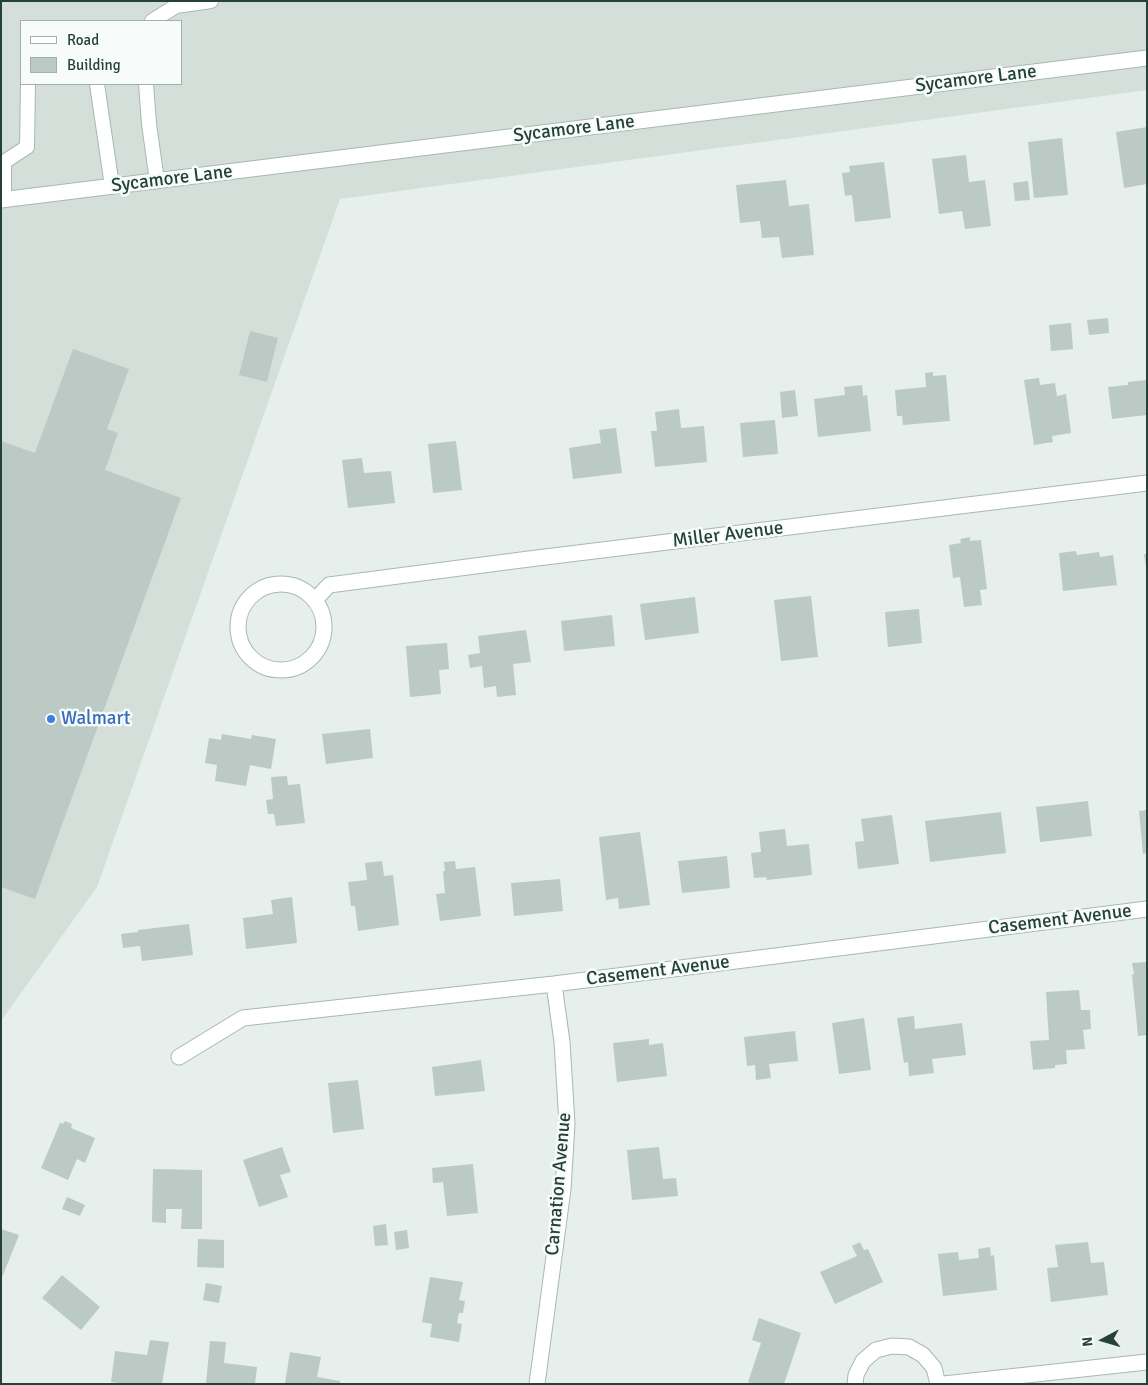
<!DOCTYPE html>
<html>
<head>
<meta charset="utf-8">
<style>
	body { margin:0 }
	#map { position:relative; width:1148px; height:1385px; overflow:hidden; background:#e6efeb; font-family:Signika,sans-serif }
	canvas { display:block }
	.frame { position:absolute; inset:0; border:2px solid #24423a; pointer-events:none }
	.legend { position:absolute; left:20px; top:20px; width:162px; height:65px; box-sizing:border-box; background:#f7fbf9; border:1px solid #a3b1ad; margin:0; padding:6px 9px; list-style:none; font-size:15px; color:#24423a }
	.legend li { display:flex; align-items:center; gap:10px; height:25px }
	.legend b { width:25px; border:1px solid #a3b1ad }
	.north { position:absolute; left:1078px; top:1315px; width:50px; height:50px; -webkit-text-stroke:4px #f7fbf9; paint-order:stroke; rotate:264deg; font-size:14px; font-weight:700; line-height:20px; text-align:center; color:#24423a }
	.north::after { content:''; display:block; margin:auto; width:18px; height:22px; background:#24423a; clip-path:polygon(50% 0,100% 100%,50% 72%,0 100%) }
</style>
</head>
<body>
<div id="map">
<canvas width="1148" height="1385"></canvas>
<div class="frame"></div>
<ul class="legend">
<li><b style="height:6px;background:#fff"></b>Road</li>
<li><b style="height:14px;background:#bbcac4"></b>Building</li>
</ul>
<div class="north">N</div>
</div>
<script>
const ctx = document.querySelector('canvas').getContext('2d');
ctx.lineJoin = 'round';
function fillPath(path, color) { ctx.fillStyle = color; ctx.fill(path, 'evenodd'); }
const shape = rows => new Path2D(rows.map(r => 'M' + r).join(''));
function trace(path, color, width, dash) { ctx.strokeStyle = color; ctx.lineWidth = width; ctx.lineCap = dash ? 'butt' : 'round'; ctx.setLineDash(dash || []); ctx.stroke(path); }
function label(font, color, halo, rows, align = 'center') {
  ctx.font = font + ' Signika,sans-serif'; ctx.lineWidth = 5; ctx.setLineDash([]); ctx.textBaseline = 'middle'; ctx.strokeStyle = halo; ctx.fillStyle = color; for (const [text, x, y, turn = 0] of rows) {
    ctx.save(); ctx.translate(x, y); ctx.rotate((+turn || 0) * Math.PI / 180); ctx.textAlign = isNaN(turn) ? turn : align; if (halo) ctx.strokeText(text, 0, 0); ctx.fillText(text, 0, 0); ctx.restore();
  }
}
const built = shape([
	[1,1,1147,1,1147,90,340,199,97,887,1,1021],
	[21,21,181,21,181,84,21,84]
]);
const building = shape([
	[1147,127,1147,184,1124,188,1116,132],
	[1062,138,1068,195,1034,198,1028,142],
	[966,155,969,182,985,180,991,226,965,229,962,211,939,214,932,159],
	[884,162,891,218,855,222,852,195,845,196,842,173,850,172,849,166],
	[786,180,789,206,809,204,814,255,782,258,779,237,762,238,760,221,740,223,736,185],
	[1028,181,1030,200,1015,201,1013,183],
	[1108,318,1109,333,1089,335,1087,320],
	[1071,323,1073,349,1051,351,1049,325],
	[250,331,278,338,267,382,239,375],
	[73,349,129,369,107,429,118,433,105,470,181,498,35,899,1,887,1,441,35,453],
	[933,372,933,376,946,375,950,421,903,425,902,416,897,416,895,390,926,387,925,373],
	[1039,378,1040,385,1055,383,1057,396,1066,394,1071,433,1052,436,1053,442,1034,445,1024,380],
	[1147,380,1147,415,1112,419,1108,387,1128,385,1128,382],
	[862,385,863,396,867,395,871,431,818,437,814,399,845,395,844,387],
	[795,390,798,416,782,418,780,392],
	[679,409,681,428,704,426,707,462,655,467,651,431,657,431,655,412],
	[775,420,778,454,743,457,740,423],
	[616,428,622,473,573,479,569,448,601,443,599,430],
	[456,441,462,490,433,493,428,444],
	[362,458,364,473,391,471,395,503,348,508,342,460],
	[970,537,970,541,981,540,987,589,980,590,982,605,964,607,960,577,953,578,949,545,961,543,960,539],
	[1076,551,1077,555,1099,552,1100,557,1113,555,1117,585,1063,591,1059,553],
	[1144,554,1147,554,1147,567,1146,567],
	[811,596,818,657,781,661,774,600],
	[695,597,699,633,645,640,640,604],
	[919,609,922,643,888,647,885,612],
	[612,615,615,646,564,651,561,621],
	[526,630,531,662,513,664,516,695,497,697,496,686,484,688,482,666,470,668,468,655,480,653,478,636],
	[447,643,449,669,439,670,441,694,410,697,406,646],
	[370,729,373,758,326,764,322,734],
	[222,734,251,739,252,735,276,739,271,769,250,765,246,786,215,781,217,765,205,763,209,738,221,740],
	[287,776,288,785,300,784,305,823,276,826,274,814,268,814,266,800,273,799,271,777],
	[1088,801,1092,836,1040,842,1036,807],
	[1147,810,1147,853,1143,854,1139,811],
	[1001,812,1006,853,930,862,925,821],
	[892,815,899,864,858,869,855,842,864,841,861,819],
	[785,829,787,846,809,844,812,875,767,880,766,877,754,878,751,853,761,852,759,832],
	[640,832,650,905,619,909,618,898,606,900,599,837],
	[727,856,730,888,682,893,678,861],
	[382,861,384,876,393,875,399,925,358,931,355,906,351,906,348,882,367,880,365,863],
	[455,861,456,869,475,867,481,916,440,921,436,894,445,893,443,871,445,871,444,862],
	[560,879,563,911,514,916,511,883],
	[292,897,297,943,246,949,243,918,273,914,271,900],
	[189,924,193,955,142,961,140,946,123,948,121,934,138,932,138,930],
	[1147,962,1147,1035,1138,1036,1132,975,1134,974,1132,963],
	[1079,990,1081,1010,1090,1010,1091,1029,1083,1030,1085,1049,1066,1050,1067,1064,1055,1065,1055,1068,1033,1070,1030,1041,1049,1040,1046,992],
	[914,1016,915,1029,962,1023,966,1055,932,1059,934,1073,909,1076,908,1062,904,1063,897,1018],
	[864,1018,871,1070,839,1074,832,1023],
	[795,1031,798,1061,769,1064,771,1078,756,1080,755,1065,747,1066,744,1037],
	[649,1039,649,1045,663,1043,667,1076,617,1082,613,1043],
	[481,1060,485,1091,435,1096,432,1067],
	[358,1080,364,1129,333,1133,328,1083],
	[65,1121,72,1124,71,1128,95,1138,85,1163,77,1159,68,1180,41,1168,60,1123,63,1124],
	[282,1147,291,1172,280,1175,288,1197,259,1207,243,1160],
	[659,1147,663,1179,676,1178,678,1196,632,1200,627,1150],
	[473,1164,478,1213,447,1216,443,1182,433,1183,432,1168],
	[153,1169,202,1170,202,1229,181,1229,182,1209,166,1209,166,1223,152,1222],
	[67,1197,85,1205,80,1216,62,1209],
	[386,1224,388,1245,375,1246,373,1226],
	[1,1229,19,1235,1,1280],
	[407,1230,409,1248,396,1250,394,1232],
	[198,1239,224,1240,224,1268,197,1267],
	[860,1242,864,1250,868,1249,883,1282,835,1304,820,1272,857,1256,852,1246],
	[1088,1242,1091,1263,1104,1262,1108,1295,1051,1302,1047,1268,1058,1267,1055,1245],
	[990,1247,991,1256,994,1255,997,1290,943,1296,938,1254,958,1252,959,1260,979,1258,978,1249],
	[62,1275,100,1307,81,1330,42,1298],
	[430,1277,463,1282,459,1300,465,1301,463,1313,459,1313,457,1323,462,1324,459,1342,430,1337,432,1324,422,1322],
	[206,1283,222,1286,219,1303,203,1300],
	[759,1318,801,1333,784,1384,753,1384,748,1382,761,1343,752,1340],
	[150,1340,169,1342,162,1384,125,1384,111,1382,115,1351,147,1355],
	[210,1341,226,1342,224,1363,257,1367,255,1384,206,1384],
	[290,1352,321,1357,317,1377,340,1381,340,1384,285,1384]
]);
const service = shape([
	[152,21,176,6,211,1],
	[97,84,112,186],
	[146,84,149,124,157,181],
	[4,200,4,162,27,147,28,84]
]);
const minor = shape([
	[1,200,1147,58],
	'238 627a43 43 0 1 1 86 0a43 43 0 1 1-86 0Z',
	[315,600,329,585,529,559,1147,483],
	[179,1057,243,1018,554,984,1147,909],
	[537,1384,563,1189,567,1124,562,1042,554,984],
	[855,1384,856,1375,863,1361,876,1350,892,1346,909,1347,923,1355,934,1368,938,1384],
	[944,1384,1147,1362]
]);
const markers = [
	[51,719,5,"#3f7fe0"]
];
const streetNames = [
	["Sycamore Lane",976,79,-7],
	["Sycamore Lane",574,129,-7],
	["Sycamore Lane",172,179,-7],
	["Miller Avenue",728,535,-7],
	["Casement Avenue",1060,920,-7],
	["Casement Avenue",658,971,-7],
	["Carnation Avenue",559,1184,-85]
];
const shopNames = [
	["Walmart",61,719]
];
fillPath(built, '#d4dfda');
fillPath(building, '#bbcac4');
trace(service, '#a8b8b2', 16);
trace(minor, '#a8b8b2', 17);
trace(service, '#fff', 14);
trace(minor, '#fff', 15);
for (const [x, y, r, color] of markers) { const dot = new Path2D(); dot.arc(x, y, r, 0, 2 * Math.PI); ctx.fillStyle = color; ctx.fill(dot); trace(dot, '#f7fbf9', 2); }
label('19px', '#24423a', '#f7fbf9', streetNames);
label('19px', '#366cbe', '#f7fbf9', shopNames, 'left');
</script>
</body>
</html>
